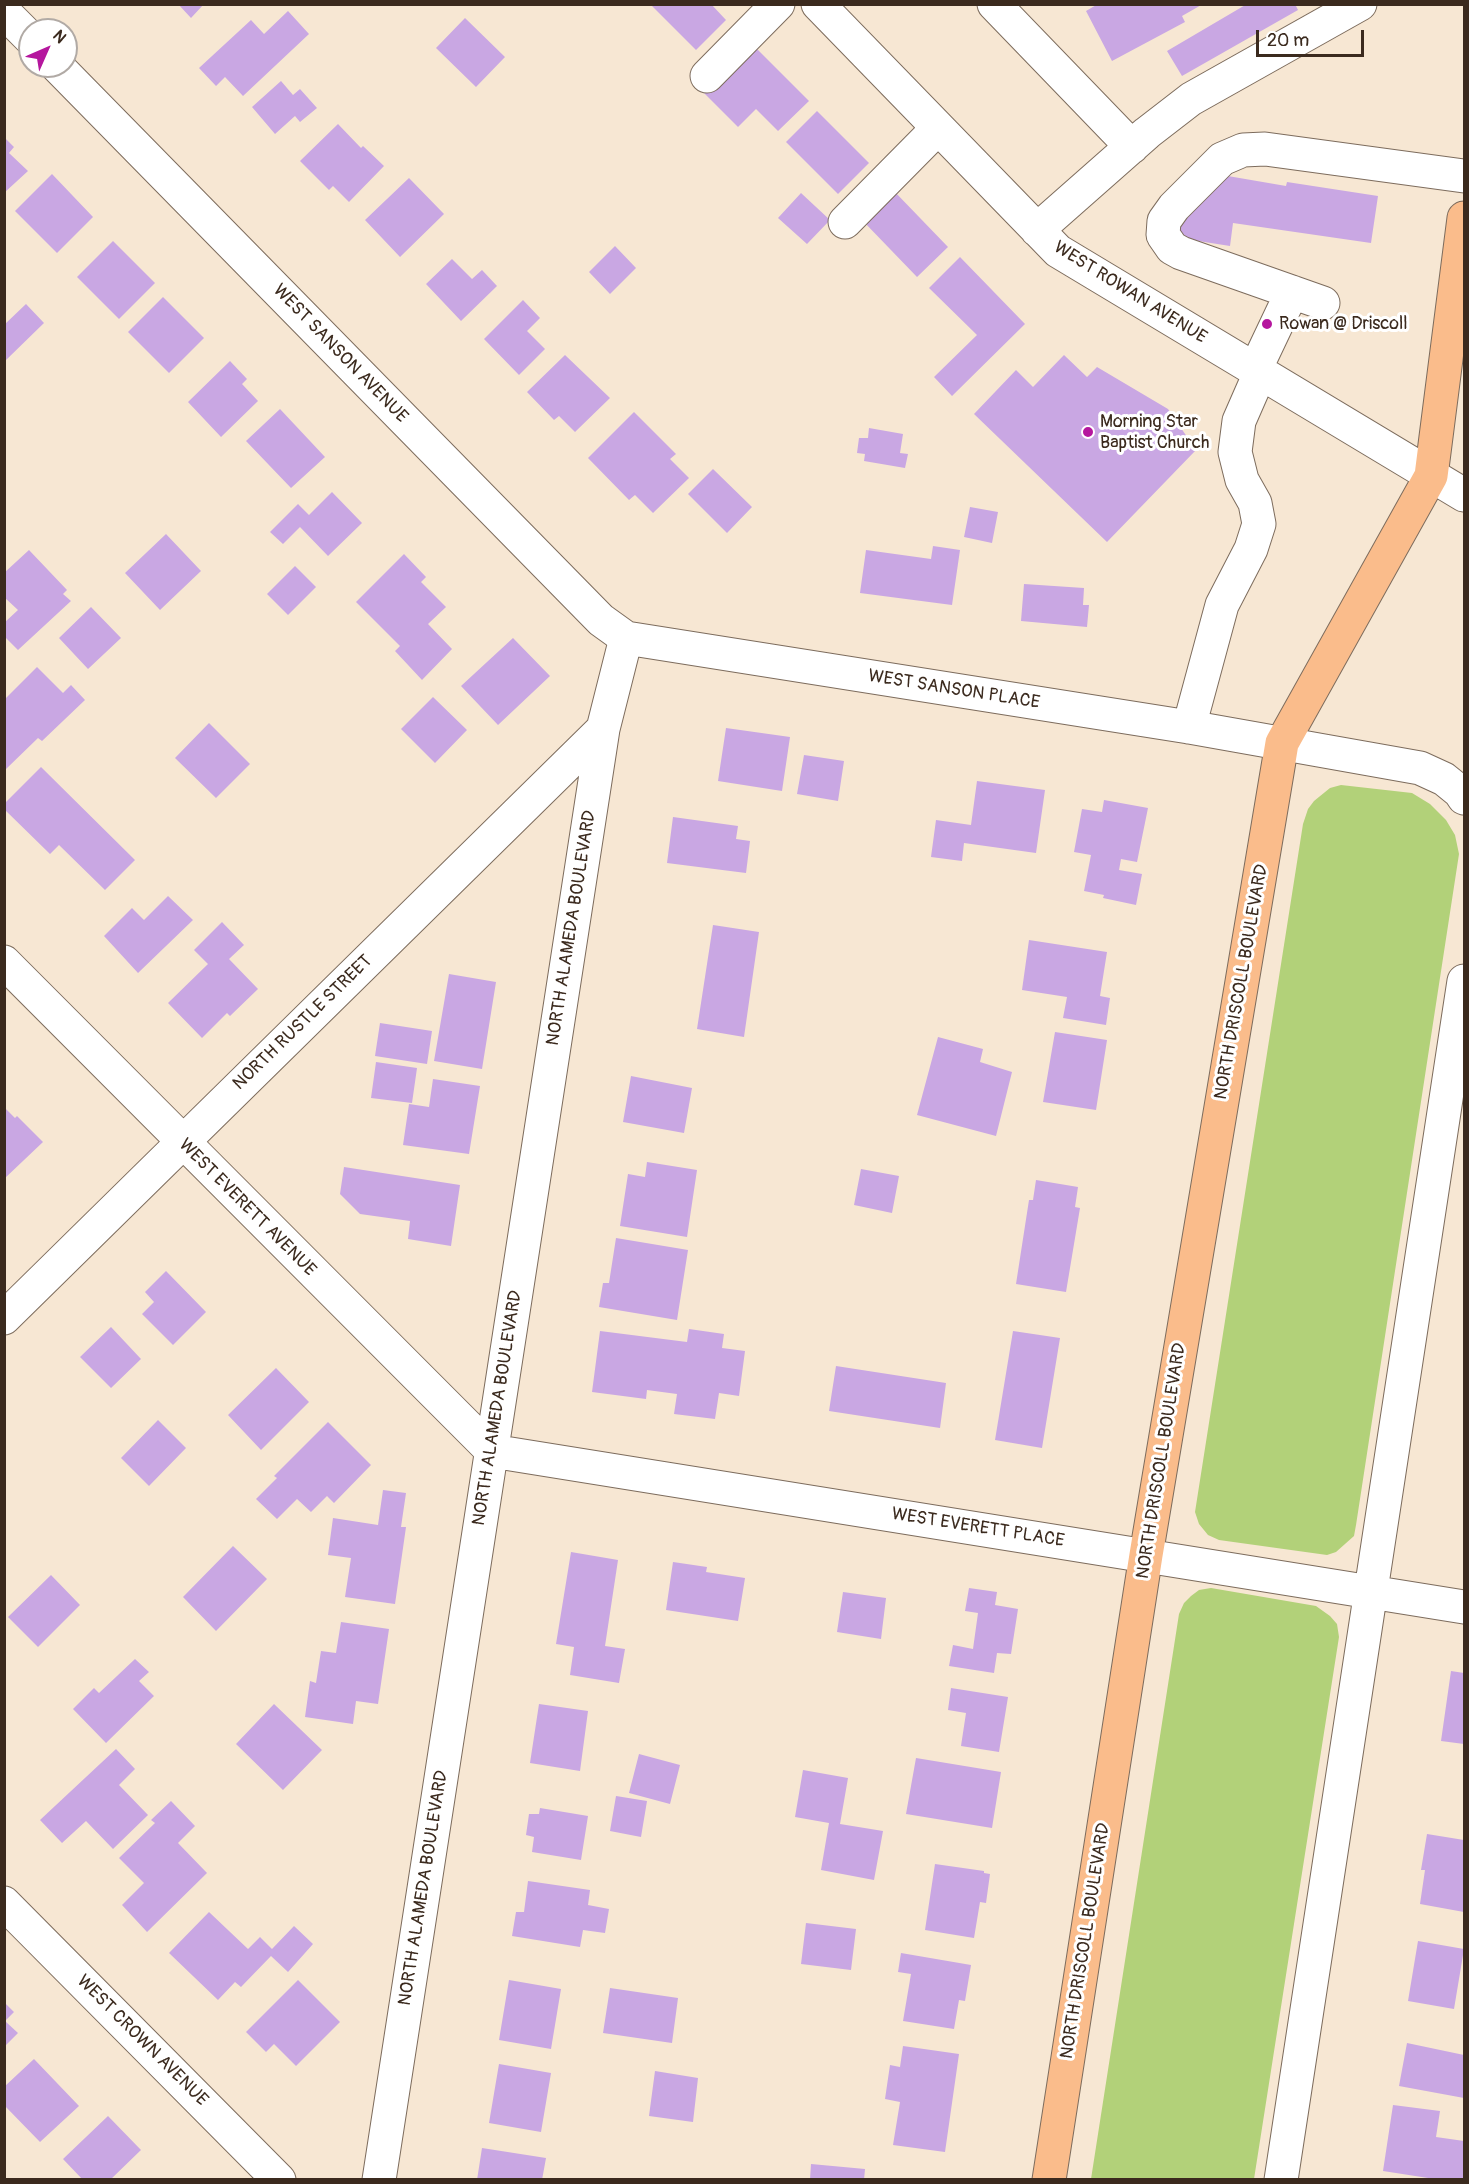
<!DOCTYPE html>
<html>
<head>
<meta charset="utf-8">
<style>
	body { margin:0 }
	#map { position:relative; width:1469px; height:2184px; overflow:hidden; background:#f7e7d3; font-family:Pangolin,sans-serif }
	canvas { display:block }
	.frame { position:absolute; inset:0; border:6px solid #3b2a1e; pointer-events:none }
	.north { position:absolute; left:18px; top:18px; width:60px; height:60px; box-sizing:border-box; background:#fff; border:2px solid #b1aaa5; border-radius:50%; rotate:45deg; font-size:16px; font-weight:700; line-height:24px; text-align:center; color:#3b2a1e }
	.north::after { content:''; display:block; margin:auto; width:21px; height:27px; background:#b5179e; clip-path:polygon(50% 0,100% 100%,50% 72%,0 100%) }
	.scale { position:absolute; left:1256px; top:30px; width:108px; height:27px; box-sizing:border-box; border:3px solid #3b2a1e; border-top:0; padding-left:8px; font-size:18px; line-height:21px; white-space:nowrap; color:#3b2a1e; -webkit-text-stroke:4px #fff; paint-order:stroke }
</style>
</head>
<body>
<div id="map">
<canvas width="1469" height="2184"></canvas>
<div class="frame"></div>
<div class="north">N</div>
<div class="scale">20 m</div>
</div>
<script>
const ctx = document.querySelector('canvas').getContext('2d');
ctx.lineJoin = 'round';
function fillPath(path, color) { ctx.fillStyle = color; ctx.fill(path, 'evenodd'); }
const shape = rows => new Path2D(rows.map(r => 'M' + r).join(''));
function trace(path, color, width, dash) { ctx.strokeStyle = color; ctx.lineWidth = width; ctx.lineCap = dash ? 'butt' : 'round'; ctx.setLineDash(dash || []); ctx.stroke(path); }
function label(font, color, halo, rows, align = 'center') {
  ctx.font = font + ' Pangolin,sans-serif'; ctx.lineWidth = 6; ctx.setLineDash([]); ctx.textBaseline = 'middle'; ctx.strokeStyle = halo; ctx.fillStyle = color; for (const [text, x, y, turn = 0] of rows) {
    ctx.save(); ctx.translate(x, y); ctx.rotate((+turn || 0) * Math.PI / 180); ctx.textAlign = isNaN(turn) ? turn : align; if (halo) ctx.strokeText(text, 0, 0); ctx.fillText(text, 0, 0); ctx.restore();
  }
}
const green = shape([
	[1341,785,1412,793,1430,804,1446,820,1455,835,1459,854,1356,1525,1354,1536,1336,1552,1327,1555,1219,1540,1208,1535,1199,1524,1195,1512,1303,824,1308,809,1314,801,1330,788],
	[1211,1588,1316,1606,1330,1616,1337,1624,1339,1637,1254,2179,1091,2179,1179,1614,1184,1603,1191,1596,1199,1590]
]);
const building = shape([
	[178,4,204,4,191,18],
	[650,4,711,4,726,20,696,50],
	[1098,4,1203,4,1182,16,1185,22,1112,61,1086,11],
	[1247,4,1295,4,1298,10,1182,76,1167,51],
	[288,11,309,34,243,96,225,77,216,86,199,68,251,20,264,34],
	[465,18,505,57,476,87,436,48],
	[753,45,809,101,778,131,756,109,738,127,704,93],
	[281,81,293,95,300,89,317,108,300,122,295,116,275,134,252,107],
	[817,111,869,163,838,194,786,142],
	[338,124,361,148,363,146,384,166,349,202,333,186,329,190,300,161],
	[4,137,14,147,9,153,28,171,4,193],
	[52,174,93,217,57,253,15,211],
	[1222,175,1286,186,1287,182,1378,196,1371,243,1233,223,1230,246,1179,238,1185,199],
	[409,178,444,214,400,257,365,220],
	[893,190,948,247,917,277,862,220],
	[801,193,830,220,807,244,778,218],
	[113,241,155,283,119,319,77,277],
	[615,246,636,268,610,294,589,272],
	[960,257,1025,324,952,396,934,377,977,335,929,288],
	[452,259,472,279,482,270,497,286,461,321,426,284],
	[163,297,204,338,169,373,128,332],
	[523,300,540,318,527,331,545,349,519,375,484,339],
	[26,304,44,323,4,362,4,325],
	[565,355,610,398,575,432,559,416,554,420,527,392],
	[1064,355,1087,377,1097,367,1168,409,1196,450,1107,542,974,414,1016,370,1033,387],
	[230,361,247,379,242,384,258,401,221,437,188,402],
	[280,409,325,457,291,488,246,441],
	[634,412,676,454,670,459,689,478,653,513,635,495,629,500,588,458],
	[869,428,903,434,900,453,908,454,905,468,864,461,865,454,857,453,859,438,868,438],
	[713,469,752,507,727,533,688,494],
	[332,492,362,523,328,556,300,527,283,544,270,532,298,504,309,515],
	[970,507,998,512,992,543,964,537],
	[166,534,201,571,160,610,125,573],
	[933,546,960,550,952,605,860,593,866,550,931,559],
	[29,550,67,590,63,594,71,601,18,650,4,636,4,623,18,610,4,597,4,573],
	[404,554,426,577,421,582,446,607,428,624,452,649,422,680,395,651,400,646,356,602],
	[295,566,316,587,288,615,267,594],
	[1024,584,1084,588,1083,605,1089,605,1087,627,1021,621],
	[91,607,121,638,88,669,59,638],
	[513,638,550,676,498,725,461,686],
	[37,667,63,693,71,685,85,700,42,741,38,738,4,771,4,700],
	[433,697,467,730,435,763,401,729],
	[209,723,250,764,216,798,175,758],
	[726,728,790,737,782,791,718,781],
	[804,755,844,761,838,801,797,794],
	[41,767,135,860,105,890,59,845,50,854,4,809,4,804],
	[977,781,1045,790,1036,853,964,843,962,861,931,857,936,820,971,825],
	[1104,800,1148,808,1137,862,1121,859,1119,870,1142,874,1136,905,1103,898,1104,895,1084,891,1091,855,1074,852,1082,809,1102,812],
	[673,817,738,826,736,839,750,841,746,873,667,863],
	[168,896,193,920,138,973,104,936,132,908,144,920],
	[222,922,244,945,229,959,258,989,230,1016,227,1013,202,1038,168,1003,208,964,194,950],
	[713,925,759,932,744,1037,697,1029],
	[1029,940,1107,952,1100,996,1110,998,1106,1025,1063,1018,1067,997,1022,990],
	[449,974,496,982,482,1069,434,1061],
	[380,1023,432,1031,427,1064,375,1056],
	[1055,1032,1107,1040,1096,1110,1043,1102],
	[938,1037,983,1049,980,1062,1012,1072,996,1136,917,1115],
	[376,1062,417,1068,412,1103,371,1098],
	[631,1076,692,1088,684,1133,623,1122],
	[433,1079,480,1086,469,1154,403,1145,409,1104,429,1107],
	[4,1107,15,1118,17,1116,43,1142,4,1179],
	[647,1162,697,1170,687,1237,620,1226,628,1174,645,1177],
	[344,1167,460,1185,451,1246,408,1239,410,1221,360,1214,340,1194],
	[861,1169,899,1176,892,1213,854,1205],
	[1036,1180,1078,1187,1075,1207,1080,1208,1066,1292,1016,1284,1029,1200,1033,1200],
	[616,1238,688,1250,677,1320,599,1307,603,1283,609,1283],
	[166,1271,206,1312,173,1345,142,1314,154,1302,145,1292],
	[111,1327,141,1359,111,1388,80,1357],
	[689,1329,724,1334,722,1348,745,1351,739,1396,719,1393,715,1419,674,1414,677,1394,647,1390,646,1399,592,1392,600,1331,687,1342],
	[1013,1331,1060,1338,1042,1448,995,1440],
	[836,1366,946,1383,940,1428,829,1411],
	[276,1368,309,1402,261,1450,228,1415],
	[158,1420,186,1448,149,1486,121,1458],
	[328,1422,371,1465,334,1503,327,1496,311,1512,297,1499,277,1519,256,1499,277,1478,274,1476],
	[383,1490,406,1493,401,1527,406,1527,395,1604,345,1597,351,1558,328,1555,333,1518,378,1525],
	[233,1546,267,1579,216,1631,183,1597],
	[571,1552,618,1560,605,1646,625,1649,619,1683,570,1675,574,1647,556,1644],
	[673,1562,707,1567,706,1572,745,1578,738,1621,666,1610],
	[51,1575,80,1605,38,1647,8,1617],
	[969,1588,997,1592,995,1605,1018,1609,1011,1654,997,1653,994,1673,949,1666,953,1645,973,1649,978,1613,965,1611],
	[843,1592,886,1598,881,1639,837,1632],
	[341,1622,389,1629,378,1704,356,1701,353,1724,305,1717,310,1681,316,1683,321,1651,336,1653],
	[135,1659,149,1672,139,1681,154,1696,106,1743,73,1709,94,1688,99,1693],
	[1451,1671,1464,1673,1464,1744,1441,1741],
	[951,1688,1008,1697,999,1752,961,1746,966,1713,948,1710],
	[274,1704,322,1750,283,1790,236,1744],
	[539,1704,588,1711,580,1771,530,1763],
	[116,1749,135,1769,119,1785,148,1815,113,1849,86,1821,62,1843,40,1820],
	[639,1754,680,1765,670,1804,629,1793],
	[916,1758,1001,1772,992,1828,906,1814],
	[803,1770,848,1778,840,1824,883,1831,874,1880,821,1870,829,1823,795,1817],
	[616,1796,647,1801,641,1837,610,1831],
	[171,1801,195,1826,178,1843,207,1873,147,1932,122,1905,144,1883,119,1858,155,1823,151,1820],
	[540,1808,588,1816,581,1860,532,1852,534,1837,526,1835,529,1814,539,1814],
	[1427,1834,1464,1840,1464,1912,1420,1904,1425,1870,1421,1870],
	[935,1864,984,1871,984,1873,990,1874,986,1903,980,1902,974,1938,925,1930],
	[528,1881,590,1890,588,1905,609,1909,605,1933,583,1930,580,1947,512,1936,516,1912,524,1912],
	[209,1912,248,1949,260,1937,272,1949,294,1926,313,1944,288,1972,271,1956,241,1987,235,1982,218,2000,169,1953],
	[806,1923,856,1929,851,1970,801,1964],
	[1418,1941,1464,1949,1454,2009,1408,2001],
	[901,1953,971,1965,965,2001,959,2000,954,2029,903,2021,911,1974,898,1972],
	[298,1980,340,2022,296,2066,274,2044,266,2052,246,2032],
	[509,1980,561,1989,551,2049,499,2040],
	[610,1988,678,1998,672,2043,603,2033],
	[4,2002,14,2012,5,2021,18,2033,5,2046],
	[1407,2043,1464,2055,1464,2098,1399,2086],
	[903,2046,959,2054,945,2152,893,2145,900,2102,885,2099,890,2065,900,2067],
	[34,2059,79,2106,40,2142,4,2105,4,2087],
	[499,2064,551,2073,541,2132,489,2123],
	[655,2071,698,2078,693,2122,649,2116],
	[1393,2105,1440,2111,1436,2137,1464,2141,1464,2180,1441,2180,1383,2171],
	[108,2116,141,2150,110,2180,83,2180,63,2159],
	[482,2148,546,2158,542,2180,477,2180],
	[811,2164,865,2169,864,2180,810,2180]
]);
const minor = shape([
	[818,4,1058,251,1464,495],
	[994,4,1132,147],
	[4,12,30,38],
	[57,66,601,620,626,638,1189,727,1420,768,1444,779,1460,792,1464,798],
	[707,76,778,4],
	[845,222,938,128],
	[1037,230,1147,133,1191,99,1360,4],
	[1323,303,1181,253,1172,248,1163,235,1164,221,1174,207,1222,159,1243,150,1265,149,1464,176],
	[1255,370,1292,292],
	[1189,727,1222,605,1251,549,1259,524,1255,503,1242,480,1235,452,1239,421,1260,373],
	[4,962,492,1451,1464,1607],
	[4,1318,603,729],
	[4,1903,279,2180],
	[379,2180,603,729,626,638],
	[1281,2180,1464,981]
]);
const major = shape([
	[1049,2180,1146,1555,1282,743,1431,476,1464,218]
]);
const markers = [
	[1267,324,6,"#b5179e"],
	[1088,432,6,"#b5179e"]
];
const streetNames = [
	["WEST ROWAN AVENUE",1130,293,32],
	["WEST SANSON AVENUE",340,354,46],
	["WEST SANSON PLACE",954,690,9],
	["NORTH ALAMEDA BOULEVARD",572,928,-81],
	["NORTH DRISCOLL BOULEVARD",1242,982,-80],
	["NORTH RUSTLE STREET",303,1023,-44],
	["WEST EVERETT AVENUE",247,1208,45],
	["NORTH ALAMEDA BOULEVARD",498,1408,-81],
	["NORTH DRISCOLL BOULEVARD",1162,1461,-81],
	["WEST EVERETT PLACE",978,1528,9],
	["NORTH ALAMEDA BOULEVARD",424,1888,-81],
	["NORTH DRISCOLL BOULEVARD",1086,1941,-81],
	["WEST CROWN AVENUE",142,2041,45]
];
const poiNames = [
	["Rowan @ Driscoll",1279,324],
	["Morning Star",1100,422],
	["Baptist Church",1100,443]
];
fillPath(green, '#b2d179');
fillPath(building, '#c9a7e3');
trace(minor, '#7d6c5d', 35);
trace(major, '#7d6c5d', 35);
trace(minor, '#fff', 33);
trace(major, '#fabc8b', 33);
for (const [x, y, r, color] of markers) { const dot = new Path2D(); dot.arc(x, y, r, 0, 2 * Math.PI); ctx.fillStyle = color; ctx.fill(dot); trace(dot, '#fff', 2); }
label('18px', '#3b2a1e', '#fff', streetNames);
label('18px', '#3b2a1e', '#fff', poiNames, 'left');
</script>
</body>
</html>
